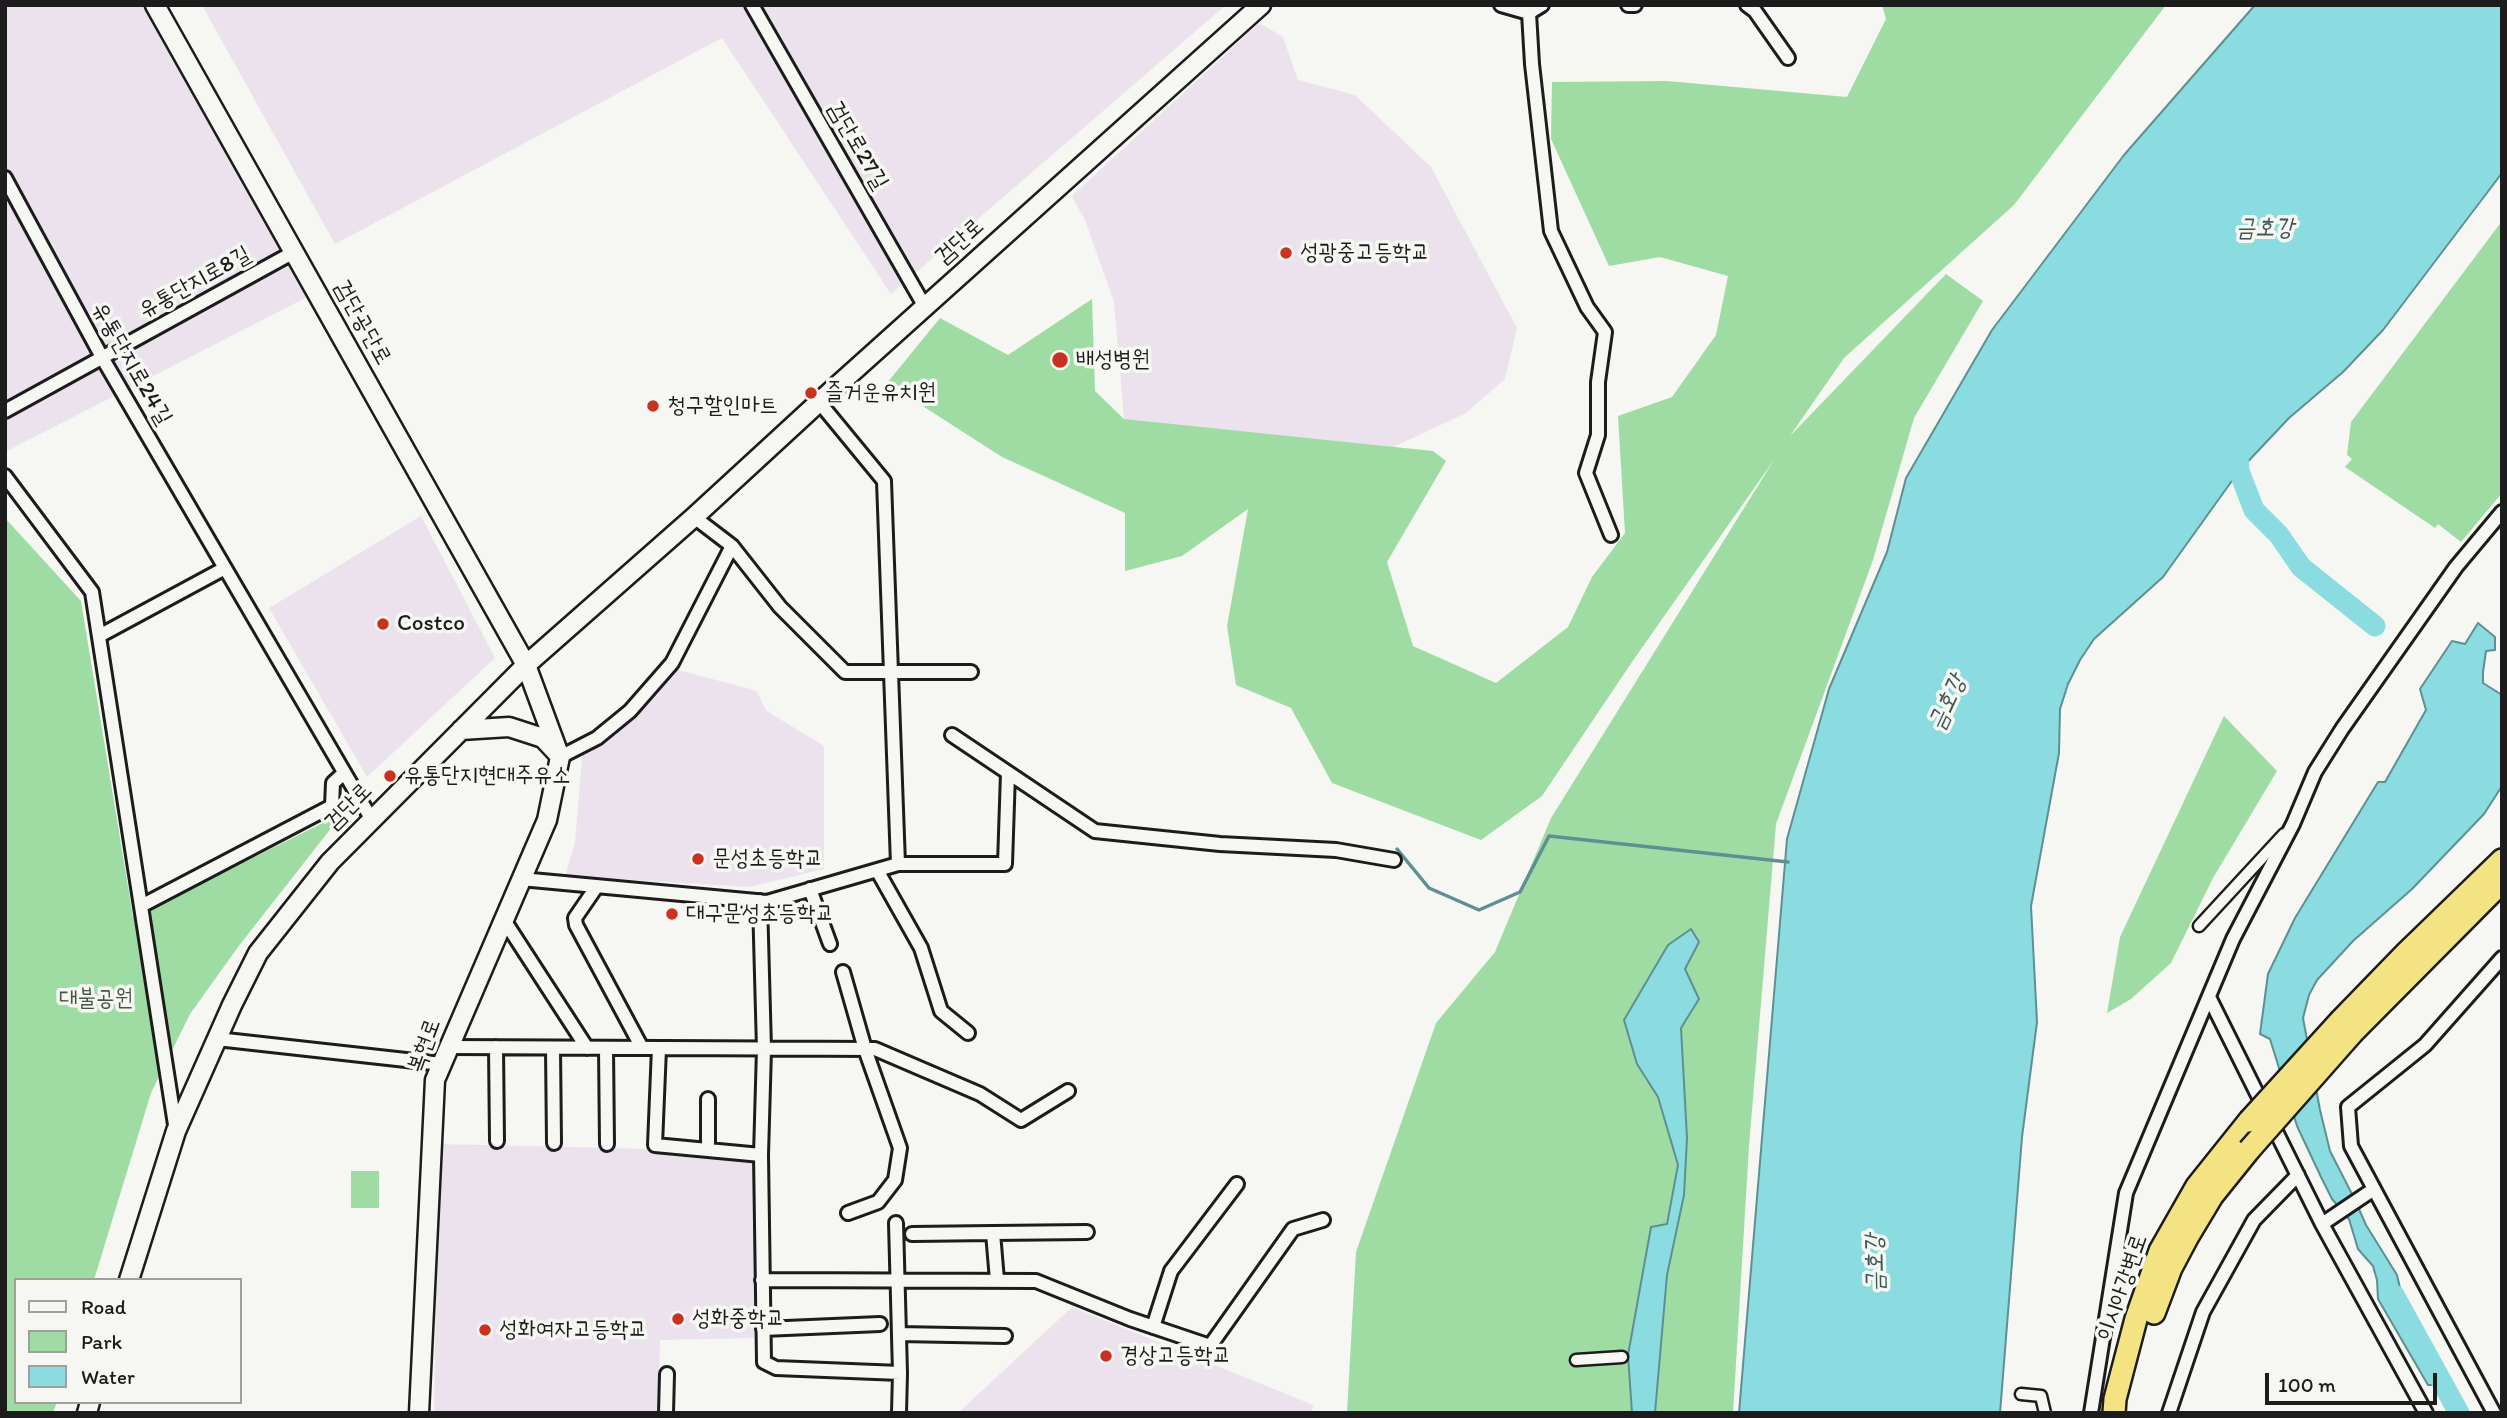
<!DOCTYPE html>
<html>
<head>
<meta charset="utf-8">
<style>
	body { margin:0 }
	#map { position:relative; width:2507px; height:1418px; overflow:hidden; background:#f6f6f2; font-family:Itim,sans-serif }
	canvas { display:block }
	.frame { position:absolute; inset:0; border:7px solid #1c1c1c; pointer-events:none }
	.legend { position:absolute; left:14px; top:1278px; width:228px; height:126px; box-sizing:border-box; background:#f6f6f2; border:2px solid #9f9f9c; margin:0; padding:9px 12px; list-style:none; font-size:21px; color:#1c1c1c }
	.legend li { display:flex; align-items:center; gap:14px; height:35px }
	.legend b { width:35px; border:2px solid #9f9f9c }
	.scale { position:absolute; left:2265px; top:1373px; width:172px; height:32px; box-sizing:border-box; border:4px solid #1c1c1c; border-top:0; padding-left:9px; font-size:21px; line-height:24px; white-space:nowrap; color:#1c1c1c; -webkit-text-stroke:5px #f6f6f2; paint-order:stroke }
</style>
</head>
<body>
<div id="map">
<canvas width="2507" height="1418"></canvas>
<div class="frame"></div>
<ul class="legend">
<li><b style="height:9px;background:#f6f6f2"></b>Road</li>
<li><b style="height:19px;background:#9fdca4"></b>Park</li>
<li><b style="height:19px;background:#8adce0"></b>Water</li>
</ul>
<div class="scale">100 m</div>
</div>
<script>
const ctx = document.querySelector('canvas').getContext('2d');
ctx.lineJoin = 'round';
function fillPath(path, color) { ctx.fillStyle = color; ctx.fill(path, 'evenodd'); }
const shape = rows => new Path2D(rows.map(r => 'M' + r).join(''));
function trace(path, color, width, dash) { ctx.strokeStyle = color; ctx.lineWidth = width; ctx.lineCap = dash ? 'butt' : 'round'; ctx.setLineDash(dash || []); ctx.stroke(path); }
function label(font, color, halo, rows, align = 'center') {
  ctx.font = font + ' Itim,"Poor Story",sans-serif'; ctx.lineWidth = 7; ctx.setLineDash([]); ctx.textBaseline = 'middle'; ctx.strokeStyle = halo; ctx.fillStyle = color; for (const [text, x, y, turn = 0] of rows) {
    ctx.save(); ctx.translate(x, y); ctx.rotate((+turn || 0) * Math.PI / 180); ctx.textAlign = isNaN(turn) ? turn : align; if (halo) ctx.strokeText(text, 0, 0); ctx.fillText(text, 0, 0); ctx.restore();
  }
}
const built = shape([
	[5,5,150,5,317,292,5,452],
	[202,5,1226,5,891,294,722,38,335,244],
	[1259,23,1283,37,1298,80,1355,95,1431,167,1517,328,1505,379,1466,413,1372,457,1124,419,1114,302,1085,220,1072,196],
	[421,516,495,658,367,777,269,608],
	[675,669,757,691,765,709,770,713,824,746,824,869,749,887,565,876,575,843,582,757,592,743,638,709],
	[438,1144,652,1149,758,1162,754,1338,660,1340,658,1413,434,1413],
	[1072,1307,1313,1405,1312,1413,958,1413]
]);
const green = shape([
	[1882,5,2166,5,2014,205,1844,358,1790,436,1946,274,1983,301,1914,418,1873,560,1776,824,1749,1146,1733,1413,1347,1413,1356,1252,1436,1023,1495,952,1551,818,1774,460,1634,659,1542,796,1481,840,1332,783,1291,708,1236,685,1227,626,1248,509,1182,556,1125,571,1125,513,1002,457,887,383,940,318,1008,355,1092,299,1095,391,1124,419,1433,451,1446,461,1387,562,1413,646,1496,683,1568,627,1592,577,1625,533,1618,416,1672,397,1716,335,1728,276,1660,257,1609,266,1551,139,1552,82,1667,81,1847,97,1886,19],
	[2502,221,2502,493,2461,542,2438,524,2435,528,2345,467,2352,459,2347,455,2351,422],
	[5,518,81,601,133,917,343,813,238,947,190,1014,151,1093,94,1280,16,1280,16,1402,57,1402,53,1413,5,1413],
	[2224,716,2277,771,2213,878,2171,963,2131,999,2107,1013,2120,937],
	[351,1171,379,1171,379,1208,351,1208]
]);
const water = shape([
	[2255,5,2502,5,2502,173,2383,330,2343,372,2289,418,2239,471,2163,577,2094,639,2080,660,2068,684,2060,709,2059,753,2031,906,2037,1022,2022,1137,2000,1413,1739,1413,1787,839,1829,689,1887,552,1906,478,1992,330,2124,155,2255,5],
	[2478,623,2495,637,2495,650,2486,651,2483,672,2483,683,2502,695,2502,786,2484,814,2412,889,2353,941,2317,980,2309,995,2303,1018,2320,1110,2330,1151,2355,1200,2366,1225,2397,1275,2407,1318,2438,1385,2428,1385,2378,1299,2377,1280,2373,1266,2358,1249,2349,1219,2332,1199,2321,1177,2297,1126,2270,1039,2260,1034,2268,974,2295,918,2378,782,2385,782,2426,710,2420,689,2452,641,2465,644,2478,623],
	[1691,929,1699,942,1685,969,1699,999,1681,1028,1687,1138,1684,1195,1667,1275,1655,1413,1632,1413,1628,1355,1651,1227,1667,1224,1678,1165,1658,1097,1637,1064,1624,1020,1668,945,1691,929]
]);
const stream = shape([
	[1397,849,1429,888,1479,910,1520,892,1549,836,1788,862]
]);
const river = shape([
	[2237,442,2239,471,2254,510,2279,535,2301,567,2375,626],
	[2394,1295,2459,1413]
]);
const pedestrian = shape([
	[2199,926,2284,834],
	[1576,1360,1622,1357],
	[2021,1394,2041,1396,2045,1413]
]);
const minor = shape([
	[752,5,925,307],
	[1501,5,1529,13,1532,64,1551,231,1587,307,1605,332,1598,382,1598,435,1586,473,1611,535],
	[1628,5,1635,5],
	[1747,5,1755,11,1788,58],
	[1529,13,1542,5],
	[5,178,103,359,372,820],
	[819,402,884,481,898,864],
	[5,411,294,252],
	[5,476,92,592,176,1131],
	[694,517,732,546,780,607,845,672,971,672],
	[99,636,225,568],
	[952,735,1095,831,1220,844,1336,850,1394,860],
	[560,757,597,738,630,711,672,663,732,546],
	[877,870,921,948,941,1011,968,1033],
	[521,879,767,902,898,864,1005,864,1008,773],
	[597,886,575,918,576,925,642,1048],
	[810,889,830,944],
	[760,901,764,1049,761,1155,764,1362,776,1368,900,1373,899,1413],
	[141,906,332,806,333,783,344,773],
	[504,920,587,1048],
	[843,972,865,1049,900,1148,895,1180,878,1202,848,1213],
	[2209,997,2322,1224],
	[217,1039,442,1064],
	[449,1047,875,1049,980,1094,1021,1120,1068,1091],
	[496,1047,497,1141],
	[553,1048,554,1143],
	[606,1048,607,1144],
	[659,1048,655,1145,761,1155],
	[708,1099,708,1150],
	[2374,1189,2494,1413],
	[896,1223,900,1373],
	[993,1233,1087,1232],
	[912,1234,993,1233,997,1280],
	[762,1280,1036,1281,1130,1319,1210,1346,1293,1229,1323,1220],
	[1153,1327,1171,1271,1237,1184],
	[763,1329,880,1324],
	[899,1334,1005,1336],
	[666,1413,667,1374],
	[2091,1413,2126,1193,2233,939,2293,824,2315,772,2342,729,2456,567,2502,512],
	[2169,1413,2203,1312,2254,1220,2298,1175],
	[2426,1413,2322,1224,2374,1189,2351,1146,2348,1107,2425,1045,2502,958]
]);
const secondary = shape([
	[155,5,526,665,560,757,547,820,435,1080,419,1413],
	[461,730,509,727,543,738,557,753],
	[129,1280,176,1131,232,1005,258,953,330,862,526,665,694,517,819,402,1261,5],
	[87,1413,90,1402]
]);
const trunk = shape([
	[2341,1020,2406,953,2502,860],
	[2354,1031,2502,882],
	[2154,1313,2171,1268,2188,1236,2212,1196,2249,1150],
	[2114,1413,2115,1399,2136,1319,2160,1251,2197,1186,2249,1121]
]);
const trunkBridge = shape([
	[2249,1121,2341,1020],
	[2249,1150,2354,1031]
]);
const markers = [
	[1286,253,7,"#c8321e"],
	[1060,360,9,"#c8321e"],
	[811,393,7,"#c8321e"],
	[653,406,7,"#c8321e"],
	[383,624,7,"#c8321e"],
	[390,776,7,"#c8321e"],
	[698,859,7,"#c8321e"],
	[672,914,7,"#c8321e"],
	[678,1319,7,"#c8321e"],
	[485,1330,7,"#c8321e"],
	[1106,1356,7,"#c8321e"]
];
const streetNames = [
	["검단로27길",857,146,60],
	["검단로",960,242,-42],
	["유통단지로8길",195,283,-29],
	["검단공단로",362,323,61],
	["유통단지로24길",131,364,60],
	["검단로",349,807,-45],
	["복현로",425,1046,-70],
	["이시아강변로",2123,1288,-71]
];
const poiNames = [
	["성광중고등학교",1300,253],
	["배성병원",1076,360],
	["즐거운유치원",825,393],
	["청구할인마트",667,406],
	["Costco",397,624],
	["유통단지현대주유소",404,776],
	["문성초등학교",712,859],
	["대구문성초등학교",686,914],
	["성화중학교",692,1319],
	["성화여자고등학교",499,1330],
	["경상고등학교",1120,1356]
];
const parkNames = [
	["대불공원",96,999]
];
const waterNames = [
	["금호강",2265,229],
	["금호강",1948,703,-65],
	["금호강",1876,1263,-91]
];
fillPath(built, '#ece2ed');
fillPath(green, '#9fdca4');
fillPath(water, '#8adce0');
trace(water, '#5e8f92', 2);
trace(stream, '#5e8f92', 3.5);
trace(river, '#8adce0', 21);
trace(pedestrian, '#1c1c1c', 15);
trace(minor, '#1c1c1c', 18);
trace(secondary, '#1c1c1c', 23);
trace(trunk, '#1c1c1c', 26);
trace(pedestrian, '#f6f6f2', 10);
trace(minor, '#f6f6f2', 12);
trace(secondary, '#f6f6f2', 18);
trace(trunk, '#f4e382', 21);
trace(trunkBridge, '#1c1c1c', 26, []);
trace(trunkBridge, '#f4e382', 21);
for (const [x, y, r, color] of markers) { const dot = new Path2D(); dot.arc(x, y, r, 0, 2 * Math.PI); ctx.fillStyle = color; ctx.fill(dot); trace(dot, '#f6f6f2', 2.5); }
label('23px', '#1c1c1c', '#f6f6f2', streetNames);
label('23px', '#1c1c1c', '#f6f6f2', poiNames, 'left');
label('23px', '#435645', '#f6f6f2', parkNames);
label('italic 24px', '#3d5657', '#f6f6f2', waterNames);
</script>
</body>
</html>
